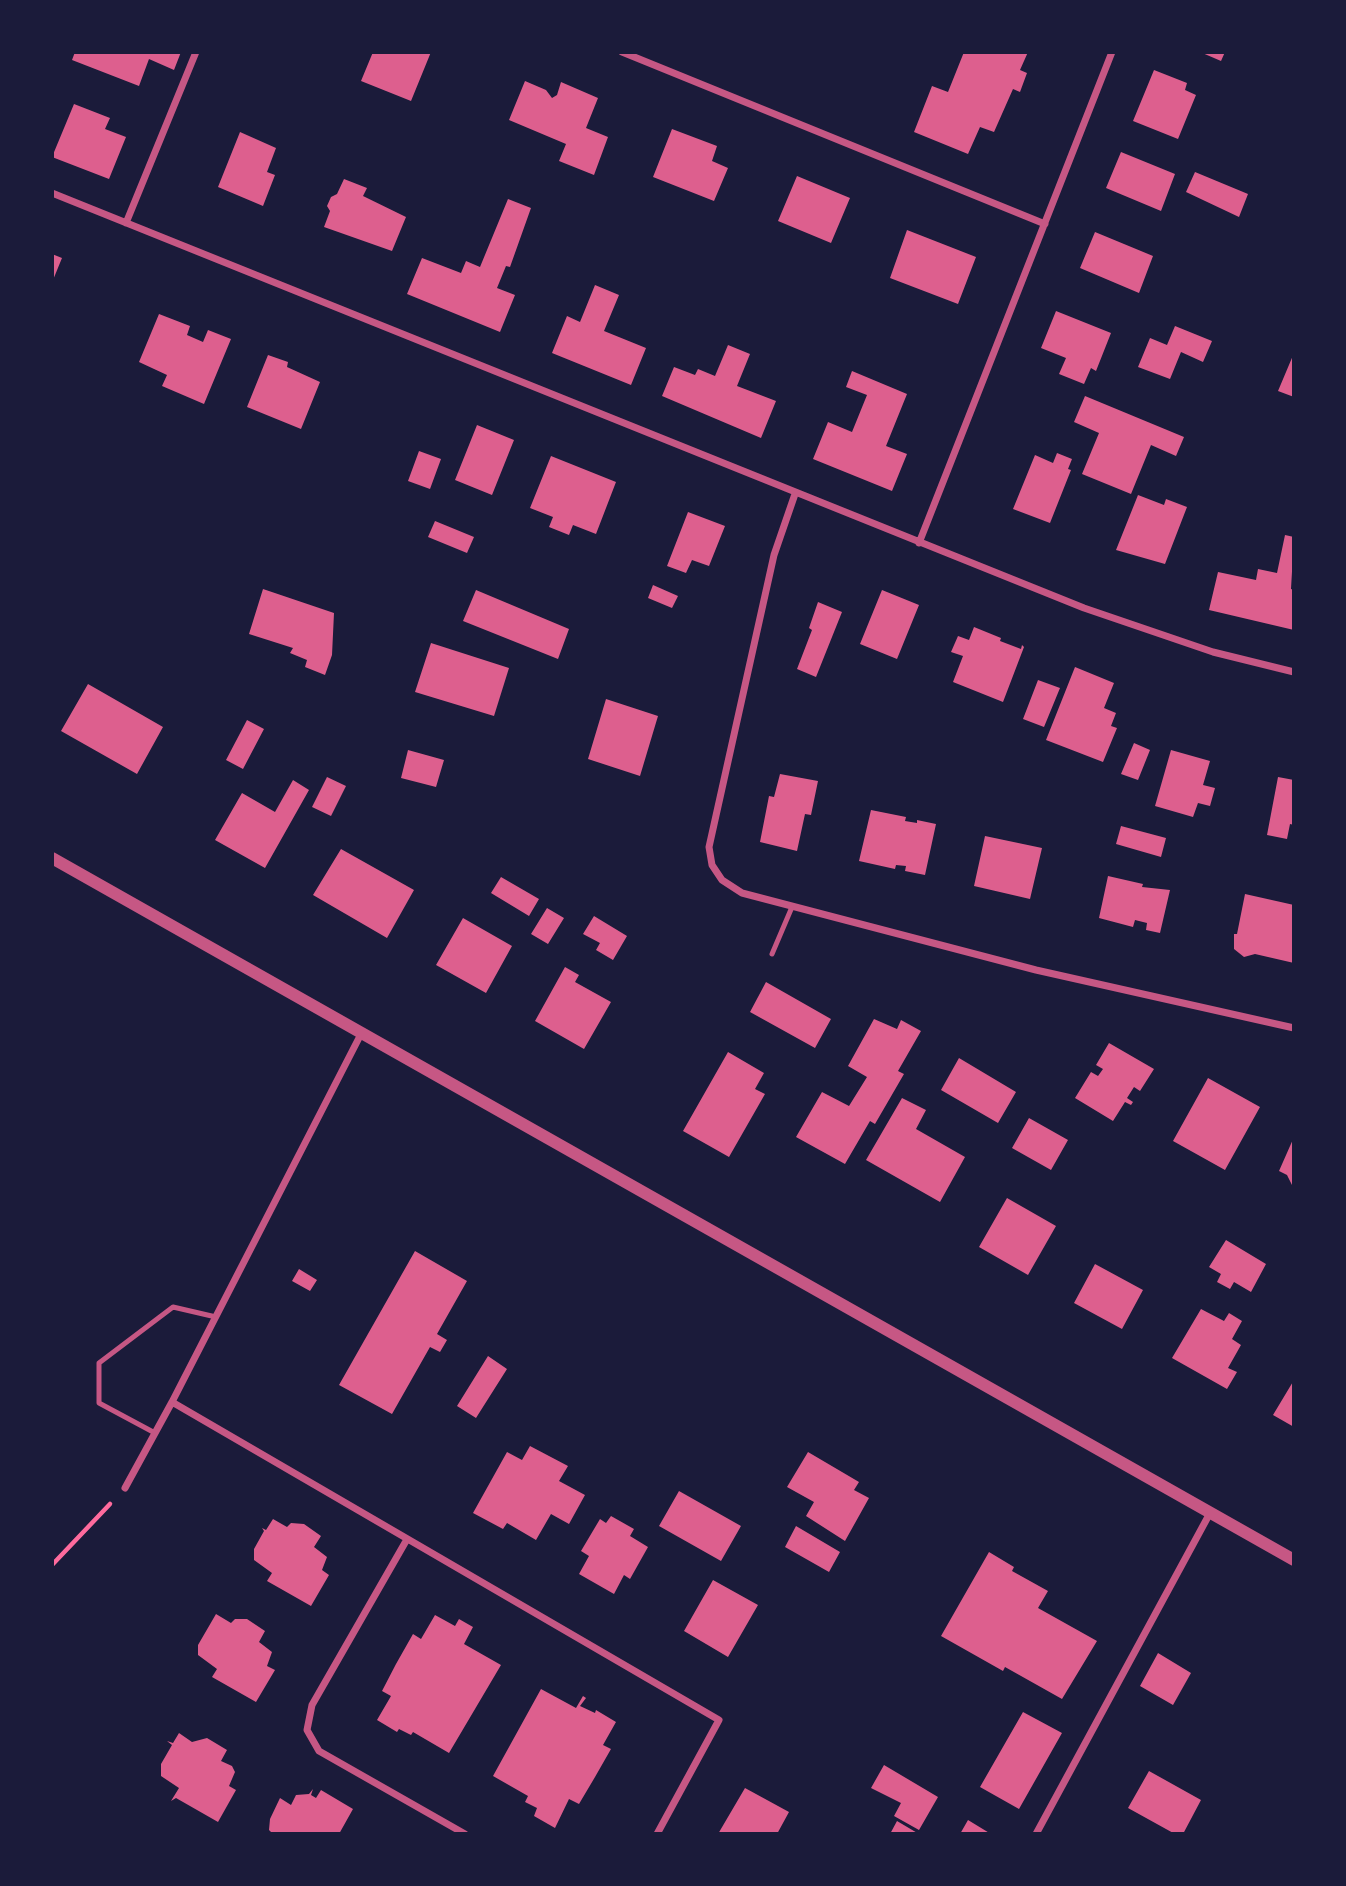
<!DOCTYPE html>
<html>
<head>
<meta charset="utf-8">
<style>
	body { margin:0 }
	#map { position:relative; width:1346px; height:1886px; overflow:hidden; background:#1b1b3a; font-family:Merriweather,serif }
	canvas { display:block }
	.frame { position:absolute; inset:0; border:54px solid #1b1b3a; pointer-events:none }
</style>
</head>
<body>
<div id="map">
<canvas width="1346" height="1886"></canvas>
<div class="frame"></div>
</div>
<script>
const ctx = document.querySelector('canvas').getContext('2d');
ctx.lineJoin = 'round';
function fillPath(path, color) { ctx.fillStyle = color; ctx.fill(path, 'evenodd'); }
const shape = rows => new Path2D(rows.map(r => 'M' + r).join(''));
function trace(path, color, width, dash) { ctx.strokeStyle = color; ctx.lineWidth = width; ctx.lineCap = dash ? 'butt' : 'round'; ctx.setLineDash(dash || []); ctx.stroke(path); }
const building = shape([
	[75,52,181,52,174,70,149,59,139,86,72,60],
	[373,52,431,52,411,101,361,81],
	[964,52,1028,52,1020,70,1027,73,1020,92,1013,89,994,132,980,127,968,154,914,132,932,86,948,92],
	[1200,52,1225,52,1221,61],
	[1154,70,1187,83,1185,90,1196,95,1178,139,1133,121],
	[525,81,546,90,552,98,557,95,561,82,598,98,586,128,608,137,594,175,559,161,566,144,509,120],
	[74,104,110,118,105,129,126,137,109,179,52,157],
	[672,129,717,146,712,161,728,168,714,201,653,177],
	[240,132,276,148,267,172,275,175,263,206,218,187],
	[1121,152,1175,174,1161,211,1106,188],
	[1195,172,1248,194,1239,217,1186,192],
	[797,176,850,198,831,243,778,221],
	[344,179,367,188,363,196,406,217,392,251,324,227,330,211,327,206,331,197,337,194],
	[508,199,531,208,510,267,506,266,497,288,515,295,500,332,407,294,422,258,461,273,466,261,480,267],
	[907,230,976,257,958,304,890,278],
	[1095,232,1153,256,1139,293,1080,268],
	[52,254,62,258,53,280,52,280],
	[595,285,619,295,604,331,646,348,631,385,552,353,567,316,580,322],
	[1056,311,1111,333,1096,371,1091,368,1084,384,1059,374,1066,358,1041,348],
	[159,314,190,326,187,335,203,342,208,330,231,339,204,404,162,386,167,375,139,362],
	[1175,326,1212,341,1203,362,1181,352,1170,379,1138,367,1150,338,1167,345],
	[728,345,750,354,737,386,776,401,761,438,662,396,674,367,695,375,698,369,715,376],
	[1294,353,1294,397,1278,391],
	[268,355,288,362,287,367,320,382,301,429,247,407],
	[852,371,907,394,886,446,907,454,892,491,813,459,828,422,852,432,867,395,846,387],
	[1085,396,1184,437,1176,456,1151,445,1131,494,1082,474,1099,433,1074,422],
	[477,425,514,440,492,495,455,480],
	[419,451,441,459,430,489,408,481],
	[1057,453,1072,459,1068,469,1071,470,1050,523,1013,509,1035,455,1053,463],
	[551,456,616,482,596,534,573,525,569,535,549,527,553,517,530,508],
	[1138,495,1164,505,1166,499,1187,507,1165,564,1116,550],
	[688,512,725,526,709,566,692,560,686,573,667,566],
	[435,521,474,537,467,553,428,537],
	[1285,535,1294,537,1291,589,1294,590,1294,630,1209,610,1218,572,1256,580,1258,569,1277,573],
	[653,585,678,596,672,608,648,598],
	[263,589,334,613,332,655,325,675,305,667,307,660,290,653,293,648,249,634],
	[476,590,569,629,558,659,463,621],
	[882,590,919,605,897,659,860,644],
	[818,602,842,612,816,677,797,669,812,630,809,628],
	[974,627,1001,638,1000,641,1021,649,1022,645,1024,647,1003,702,953,682,963,656,951,652,958,636,969,640],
	[431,643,509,668,494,716,415,692],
	[1075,667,1114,683,1104,708,1116,713,1111,726,1117,728,1103,762,1046,740],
	[1038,680,1060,688,1044,727,1023,719],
	[88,684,163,727,137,774,61,731],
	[606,699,658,716,640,776,588,759],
	[247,720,264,729,243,769,226,760],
	[1134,743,1150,750,1138,780,1121,774],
	[408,750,444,760,436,787,401,778],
	[1171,750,1210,761,1203,785,1215,788,1210,806,1198,803,1193,817,1155,806],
	[780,774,818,781,811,815,805,814,797,851,760,842,769,796,774,797],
	[327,777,346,786,331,816,312,807],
	[1278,777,1294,780,1294,825,1290,824,1287,839,1267,835],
	[293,780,309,790,265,868,215,840,242,793,275,812],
	[871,810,906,817,905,821,917,823,917,820,936,824,925,875,905,871,906,866,896,865,895,869,859,861],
	[1121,826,1166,838,1161,857,1116,844],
	[985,836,1042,848,1030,899,974,886],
	[341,849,414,890,387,938,313,895],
	[1108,876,1143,884,1142,887,1170,890,1160,933,1146,930,1147,923,1135,920,1133,927,1099,918],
	[501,877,539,899,529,916,491,893],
	[1245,894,1294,905,1294,963,1255,954,1244,957,1234,949,1234,934,1237,934],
	[547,908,564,918,548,944,531,934],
	[594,916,627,936,613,960,596,950,600,943,583,934],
	[463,918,512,946,486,993,436,965],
	[565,967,579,975,575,982,611,1002,584,1049,535,1021],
	[766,982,831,1019,815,1048,750,1012],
	[874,1019,897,1029,901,1020,921,1031,898,1071,904,1074,875,1124,870,1121,845,1164,796,1137,822,1092,849,1106,867,1077,848,1066],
	[1109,1043,1154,1069,1140,1091,1134,1087,1127,1098,1133,1102,1131,1105,1125,1102,1113,1121,1075,1098,1091,1072,1098,1076,1103,1069,1096,1065],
	[728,1052,764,1073,755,1089,765,1094,729,1157,683,1131],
	[959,1058,1016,1092,998,1123,941,1090],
	[1208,1078,1260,1107,1225,1170,1173,1141],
	[902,1098,926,1110,916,1129,965,1157,940,1202,866,1160],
	[1029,1118,1068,1140,1051,1170,1012,1148],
	[1294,1137,1294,1189,1287,1175,1279,1171],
	[1007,1198,1056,1226,1028,1275,979,1247],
	[1226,1240,1266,1264,1251,1292,1234,1282,1230,1289,1217,1282,1221,1274,1209,1267],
	[415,1251,467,1281,437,1334,447,1340,440,1352,430,1347,392,1414,339,1385],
	[1095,1264,1143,1290,1122,1329,1074,1303],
	[299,1269,317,1280,310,1291,292,1281],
	[1201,1309,1224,1321,1229,1313,1242,1321,1232,1339,1241,1345,1228,1368,1237,1372,1227,1389,1172,1358],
	[488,1356,507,1369,476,1418,457,1406],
	[1294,1380,1294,1427,1273,1415],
	[530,1446,568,1466,559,1481,585,1495,569,1524,551,1514,536,1540,507,1523,503,1529,473,1513,507,1452,522,1460],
	[808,1452,859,1482,854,1490,869,1498,845,1541,806,1516,814,1502,787,1487],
	[679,1491,741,1526,721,1561,659,1526],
	[611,1516,634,1529,630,1536,648,1547,630,1579,624,1575,614,1594,579,1574,589,1556,581,1551,600,1519,606,1523],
	[273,1519,287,1527,291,1523,304,1524,321,1536,314,1547,327,1557,322,1570,329,1575,311,1606,267,1581,272,1573,254,1560,254,1549,264,1531,262,1528,266,1530],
	[796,1526,840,1552,829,1572,785,1547],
	[989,1552,1014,1567,1012,1571,1048,1591,1038,1608,1097,1641,1062,1699,1005,1667,1003,1671,941,1636],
	[713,1580,758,1605,728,1657,684,1631],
	[216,1614,231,1623,235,1619,247,1619,265,1631,259,1642,272,1652,267,1666,275,1670,256,1702,212,1677,217,1669,198,1655,198,1645],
	[435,1615,455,1626,459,1619,473,1627,464,1644,501,1665,449,1753,413,1732,411,1735,399,1729,397,1732,377,1720,391,1696,382,1691,396,1664,413,1634,421,1639],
	[1158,1653,1191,1673,1173,1705,1140,1686],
	[541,1689,576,1708,583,1696,586,1698,580,1706,595,1713,596,1710,616,1722,603,1745,611,1749,595,1777,579,1804,569,1799,555,1828,534,1816,537,1808,525,1802,528,1796,493,1776],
	[1023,1712,1062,1733,1019,1809,980,1787],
	[179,1733,192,1742,207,1738,227,1750,221,1761,232,1766,235,1772,229,1786,236,1790,218,1822,176,1798,171,1801,179,1788,161,1776,161,1764,172,1745,167,1741,173,1743],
	[884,1765,938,1797,919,1830,894,1816,901,1803,871,1788],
	[1149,1771,1201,1800,1183,1834,1175,1834,1128,1808],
	[745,1788,789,1812,777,1834,718,1834],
	[313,1789,311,1795,316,1798,321,1790,353,1809,339,1834,273,1834,269,1830,270,1819,280,1798,291,1805,296,1795,309,1794],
	[968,1820,991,1834,960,1834],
	[897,1821,919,1834,890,1834]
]);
const path = shape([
	[52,1565,110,1504]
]);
const service = shape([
	[772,954,792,907],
	[155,1433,99,1403,99,1363,173,1307,216,1317]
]);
const minor = shape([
	[622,52,1045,224],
	[52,193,1084,608,1213,652,1294,672],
	[126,223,196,52],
	[795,494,774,555,709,847,712,865,722,880,742,893,1036,970,1294,1028],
	[919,543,1112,52],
	[172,1402,719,1720,657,1834],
	[125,1488,172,1402,361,1034],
	[406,1541,312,1705,307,1730,319,1751,465,1834],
	[1036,1834,1210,1513]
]);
const tertiary = shape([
	[52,858,1294,1560]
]);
fillPath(building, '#dd5f8e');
trace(path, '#ff6b9d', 4.5);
trace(service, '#c65784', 5);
trace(minor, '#c65784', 7);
trace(tertiary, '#c65784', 12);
</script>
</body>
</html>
